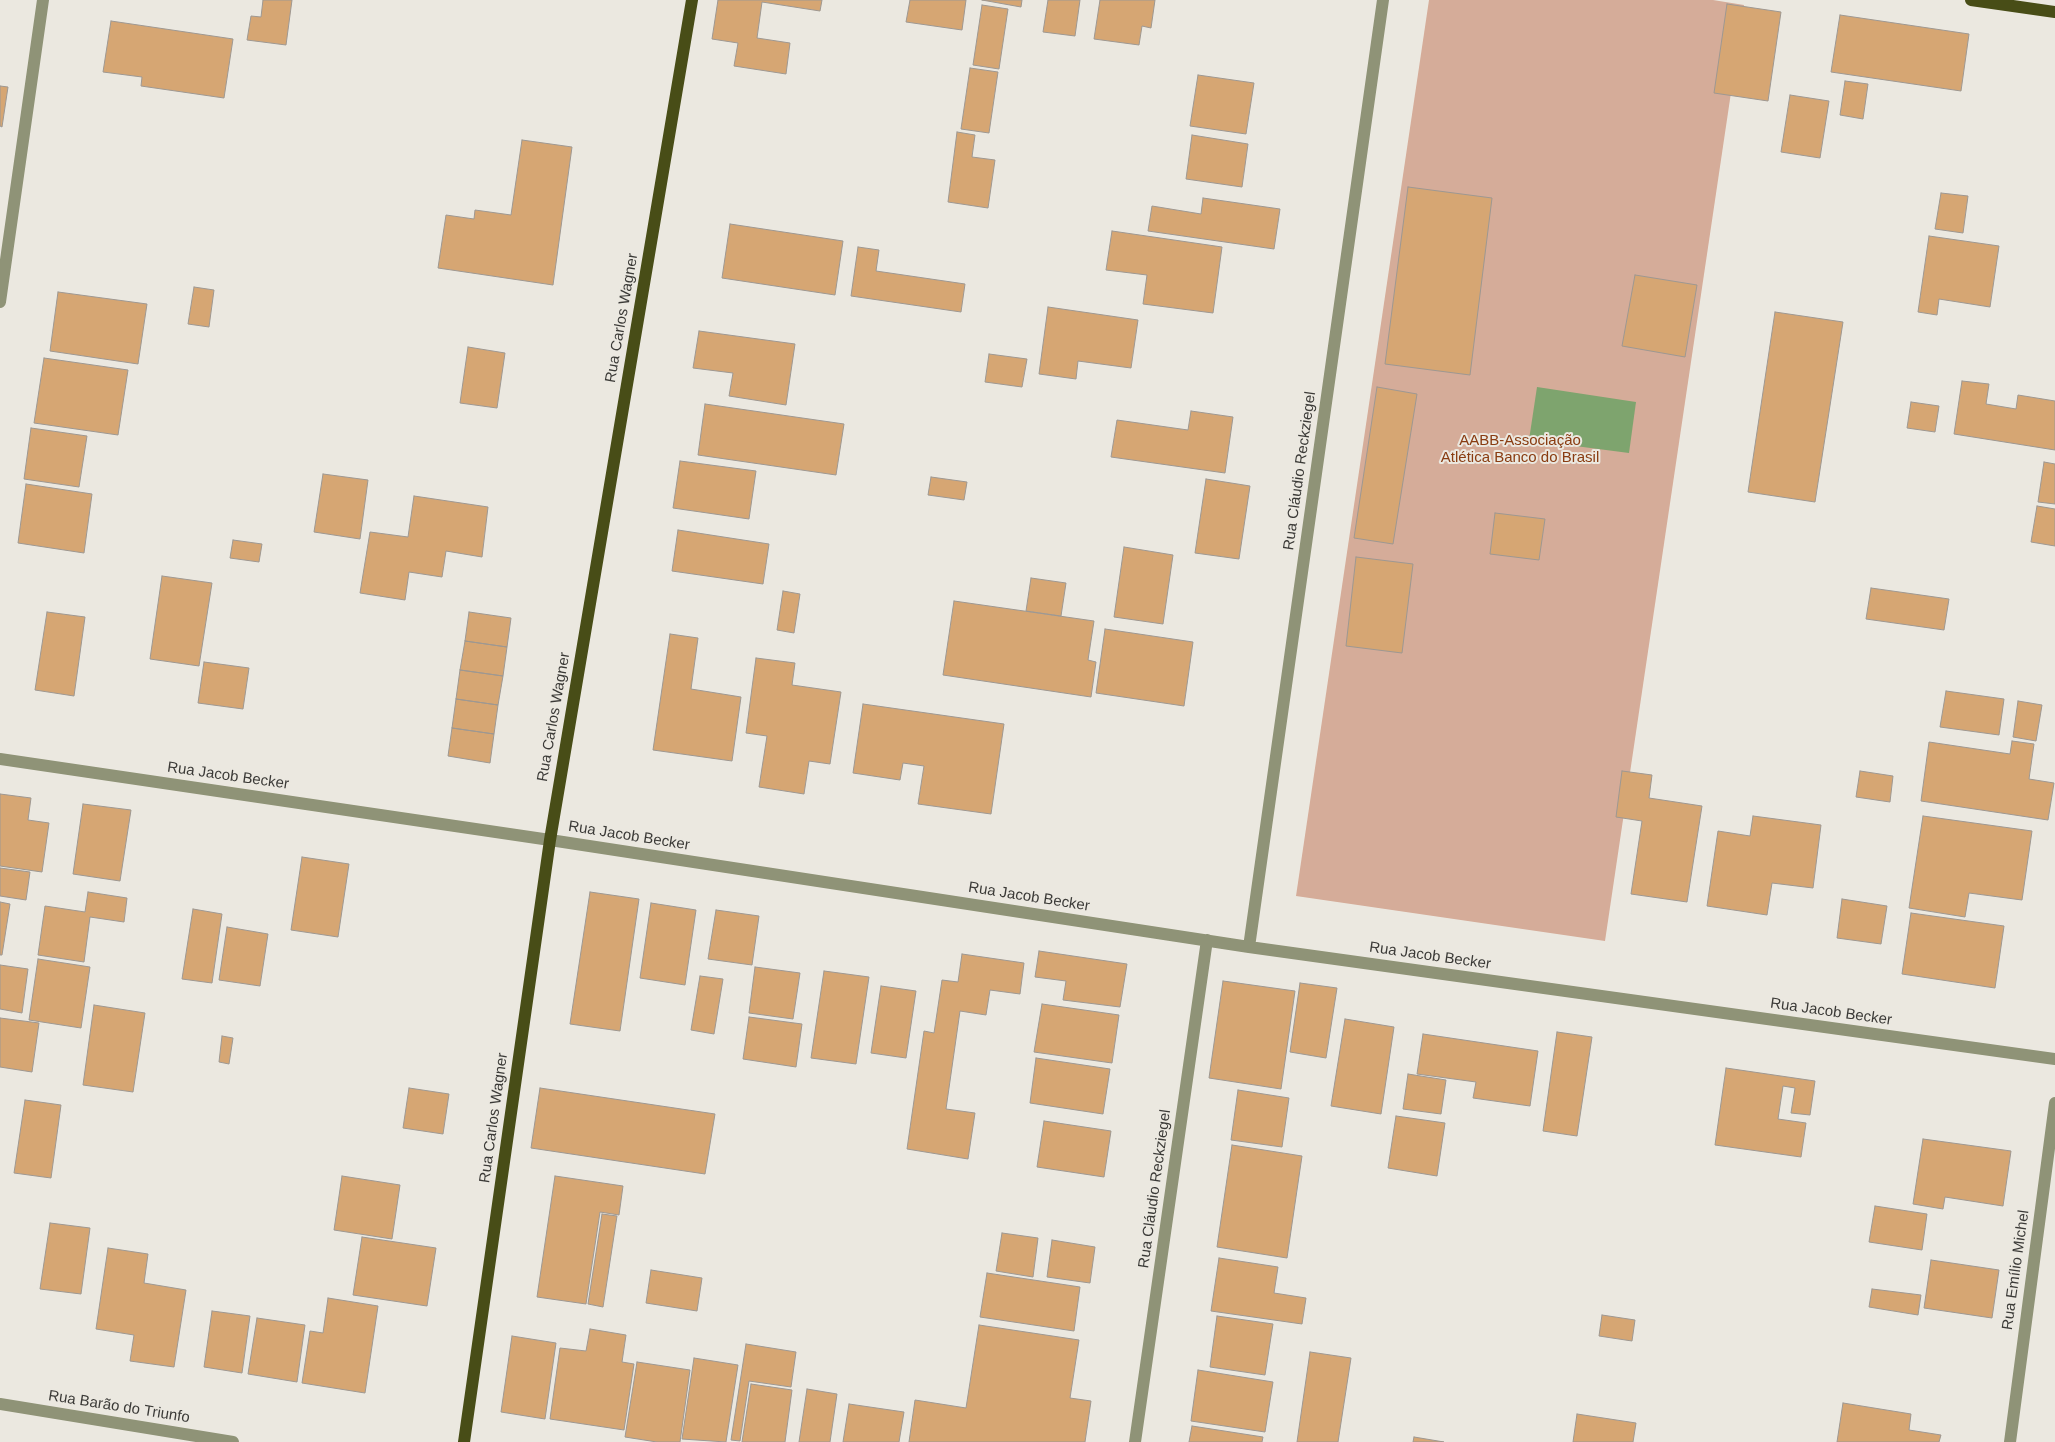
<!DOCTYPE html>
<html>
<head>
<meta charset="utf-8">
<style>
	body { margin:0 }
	canvas { display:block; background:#ebe8e0 }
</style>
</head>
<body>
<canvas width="2055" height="1442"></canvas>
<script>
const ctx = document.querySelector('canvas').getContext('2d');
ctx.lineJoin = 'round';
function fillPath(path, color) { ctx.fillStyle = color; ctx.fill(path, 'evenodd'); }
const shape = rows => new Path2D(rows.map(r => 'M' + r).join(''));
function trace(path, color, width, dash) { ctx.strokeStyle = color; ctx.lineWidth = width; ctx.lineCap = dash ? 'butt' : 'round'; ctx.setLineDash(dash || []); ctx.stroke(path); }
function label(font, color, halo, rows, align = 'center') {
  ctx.font = font + ' Arial,sans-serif'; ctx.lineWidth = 4; ctx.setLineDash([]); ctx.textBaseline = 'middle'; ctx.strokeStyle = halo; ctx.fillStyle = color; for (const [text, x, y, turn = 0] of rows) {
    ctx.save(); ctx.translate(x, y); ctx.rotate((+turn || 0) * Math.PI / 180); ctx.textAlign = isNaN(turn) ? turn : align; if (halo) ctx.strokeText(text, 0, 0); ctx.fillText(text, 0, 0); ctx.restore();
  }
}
const green = shape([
	[1429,0,1713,0,1744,5,1605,941,1296,896]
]);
const water = shape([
	[1537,387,1636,402,1629,453,1529,440]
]);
const building = shape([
	[263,0,292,0,286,45,247,40,251,16,261,17,263,0],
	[718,0,822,0,820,11,762,2,757,38,790,43,786,74,734,66,738,43,712,39,718,0],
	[910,0,966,0,962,30,906,22,910,0],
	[982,0,1022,0,1021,7,982,0],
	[1048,0,1080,0,1075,36,1043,32,1048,0],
	[1100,0,1155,0,1151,28,1142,26,1139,45,1094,39,1100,0],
	[1727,4,1781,12,1768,101,1714,93,1727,4],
	[982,5,1008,9,999,69,973,65,982,5],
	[1840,15,1969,34,1961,91,1831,72,1840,15],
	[111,21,233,39,224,98,141,86,142,77,103,72,111,21],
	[970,68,998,72,989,133,961,129,970,68],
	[1198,75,1254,83,1246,134,1190,126,1198,75],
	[1845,81,1868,84,1863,119,1840,115,1845,81],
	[0,86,8,87,2,127,0,126,0,86],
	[1790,95,1829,101,1820,158,1781,152,1790,95],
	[957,132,975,135,972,157,995,160,988,208,948,202,957,132],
	[1192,135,1248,144,1242,187,1186,179,1192,135],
	[522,140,572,147,553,285,438,268,446,215,474,219,475,210,511,215,522,140],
	[1408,187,1492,198,1470,375,1385,364,1408,187],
	[1941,193,1968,196,1963,233,1935,229,1941,193],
	[1203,198,1280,209,1274,249,1148,231,1152,206,1201,214,1203,198],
	[730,224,843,241,835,295,722,278,730,224],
	[1112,231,1222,247,1213,313,1143,304,1147,275,1106,270,1112,231],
	[1929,236,1999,246,1990,307,1939,299,1937,315,1918,312,1929,236],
	[858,247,879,250,876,271,965,284,961,312,851,296,858,247],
	[1635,275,1697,285,1685,357,1622,346,1635,275],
	[194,287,214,290,209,327,188,324,194,287],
	[58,292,147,304,138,364,50,351,58,292],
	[1048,307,1138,320,1131,368,1078,361,1076,379,1039,374,1048,307],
	[1775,312,1843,322,1815,502,1748,492,1775,312],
	[699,331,795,344,786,405,729,396,733,373,693,368,699,331],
	[468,347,505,353,497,408,460,403,468,347],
	[989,354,1027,359,1022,387,985,382,989,354],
	[44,358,128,370,118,435,34,423,44,358],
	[1962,381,1989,384,1986,404,2016,409,2018,395,2055,401,2055,450,1954,434,1962,381],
	[1377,387,1417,394,1393,544,1354,538,1377,387],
	[1911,402,1939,406,1935,432,1907,428,1911,402],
	[705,404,844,424,836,475,698,455,705,404],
	[1191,411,1233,417,1225,473,1111,457,1117,420,1188,430,1191,411],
	[31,428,87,436,79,487,24,479,31,428],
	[680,461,756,471,749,519,673,508,680,461],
	[2044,462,2055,464,2055,504,2038,502,2044,462],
	[323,474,368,480,360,539,314,532,323,474],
	[931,477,967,482,964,500,928,495,931,477],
	[1206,479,1250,486,1239,559,1195,553,1206,479],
	[26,484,92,494,84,553,18,543,26,484],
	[414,496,488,507,482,557,446,551,442,577,409,572,405,600,360,593,370,532,408,537,414,496],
	[2037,506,2055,509,2055,546,2031,542,2037,506],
	[1495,513,1545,519,1539,560,1490,554,1495,513],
	[678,530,769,544,763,584,672,571,678,530],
	[233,540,262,544,259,562,230,558,233,540],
	[1124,547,1173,555,1163,624,1114,617,1124,547],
	[1356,557,1413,564,1402,653,1346,646,1356,557],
	[162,576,212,583,199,666,150,659,162,576],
	[1031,578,1066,583,1061,616,1026,611,1031,578],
	[1871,588,1949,599,1944,630,1866,619,1871,588],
	[783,591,800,594,794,633,777,630,783,591],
	[954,601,1094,621,1088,660,1096,662,1091,697,943,675,954,601],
	[47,612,85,617,74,696,35,690,47,612],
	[469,612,511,618,507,647,465,641,469,612],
	[1105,629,1193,642,1184,706,1096,693,1105,629],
	[670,634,698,638,691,689,741,697,732,761,653,750,670,634],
	[465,641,507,647,503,676,460,670,465,641],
	[756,658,795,663,792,685,841,692,830,764,809,761,804,794,759,787,767,736,746,733,756,658],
	[204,662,249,668,243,709,198,703,204,662],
	[460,670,503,676,498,705,456,699,460,670],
	[1946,691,2004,699,1999,735,1940,727,1946,691],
	[456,699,498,705,494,734,452,728,456,699],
	[2018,701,2042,705,2036,741,2013,737,2018,701],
	[863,704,1004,724,991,814,918,804,924,766,903,763,900,780,853,773,863,704],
	[452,728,494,734,490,763,448,756,452,728],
	[2012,741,2034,744,2029,779,2054,783,2048,820,1921,801,1929,742,2010,754,2012,741],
	[1622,771,1652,775,1649,798,1702,806,1687,902,1631,894,1642,821,1616,817,1622,771],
	[1860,771,1893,776,1890,802,1856,797,1860,771],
	[0,794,31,798,28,820,49,823,42,872,0,866,0,794],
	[83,804,131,810,120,881,73,874,83,804],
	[1753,816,1821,825,1813,888,1772,883,1767,915,1707,906,1718,831,1750,836,1753,816],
	[1923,816,2032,831,2022,900,1969,893,1965,917,1909,908,1923,816],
	[302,857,349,864,338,937,291,930,302,857],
	[0,868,30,872,26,900,0,896,0,868],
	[88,892,127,898,124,922,90,917,84,962,38,955,45,906,85,912,88,892],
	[590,892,639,899,620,1031,570,1024,590,892],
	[1842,899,1887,906,1881,944,1837,938,1842,899],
	[0,902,10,904,2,955,0,955,0,902],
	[651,903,696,910,685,985,640,978,651,903],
	[193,909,222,914,212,983,182,979,193,909],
	[716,910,759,916,752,965,708,959,716,910],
	[1911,913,2004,926,1995,988,1902,974,1911,913],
	[227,927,268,934,260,986,219,980,227,927],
	[1039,951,1127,964,1120,1007,1063,1000,1066,981,1035,977,1039,951],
	[962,954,1024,963,1020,994,990,990,986,1015,960,1011,946,1109,975,1113,968,1159,907,1149,924,1031,934,1033,942,980,958,982,962,954],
	[38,959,90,967,81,1028,29,1020,38,959],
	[0,965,28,969,22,1013,0,1009,0,965],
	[755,967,800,973,793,1019,749,1013,755,967],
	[824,971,869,977,856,1064,811,1058,824,971],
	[700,976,723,979,714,1034,691,1030,700,976],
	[1223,981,1295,991,1281,1089,1209,1078,1223,981],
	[1300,983,1337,988,1326,1058,1290,1052,1300,983],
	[881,986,916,991,906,1058,871,1053,881,986],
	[1042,1004,1119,1015,1112,1063,1034,1052,1042,1004],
	[94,1005,145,1013,133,1092,83,1085,94,1005],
	[749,1017,802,1024,796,1067,743,1059,749,1017],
	[0,1018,39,1023,32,1072,0,1067,0,1018],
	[1345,1019,1394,1027,1381,1114,1331,1106,1345,1019],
	[1557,1032,1592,1037,1577,1136,1543,1131,1557,1032],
	[1423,1034,1538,1051,1530,1106,1473,1098,1476,1082,1417,1074,1423,1034],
	[222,1036,233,1038,229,1064,219,1062,222,1036],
	[1036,1058,1110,1069,1103,1114,1030,1103,1036,1058],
	[1726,1068,1815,1081,1810,1115,1791,1113,1795,1088,1783,1086,1778,1119,1806,1123,1801,1157,1715,1145,1726,1068],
	[1408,1074,1446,1080,1441,1114,1403,1109,1408,1074],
	[409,1088,449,1094,443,1134,403,1128,409,1088],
	[540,1088,715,1114,705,1174,531,1148,540,1088],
	[1238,1090,1289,1098,1282,1147,1231,1140,1238,1090],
	[25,1100,61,1105,51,1178,14,1173,25,1100],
	[1396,1116,1445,1123,1437,1176,1388,1168,1396,1116],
	[1044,1121,1111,1131,1104,1177,1037,1167,1044,1121],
	[1923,1139,2011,1151,2003,1206,1945,1197,1943,1209,1913,1204,1923,1139],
	[1232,1145,1302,1156,1287,1258,1217,1247,1232,1145],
	[342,1176,400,1185,392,1239,334,1230,342,1176],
	[555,1176,623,1186,619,1215,600,1212,586,1304,537,1297,555,1176],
	[1875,1206,1927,1214,1922,1250,1869,1242,1875,1206],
	[602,1214,617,1216,603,1307,588,1304,602,1214],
	[50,1223,90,1228,81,1294,40,1289,50,1223],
	[1002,1233,1038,1238,1033,1277,996,1271,1002,1233],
	[362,1237,436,1248,427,1306,353,1295,362,1237],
	[1052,1240,1095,1247,1090,1283,1047,1277,1052,1240],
	[108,1248,148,1254,144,1283,186,1290,174,1367,130,1361,134,1335,96,1329,108,1248],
	[1219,1258,1278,1267,1274,1293,1306,1298,1302,1324,1211,1311,1219,1258],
	[1931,1260,1999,1270,1992,1318,1924,1308,1931,1260],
	[651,1270,702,1278,697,1311,646,1303,651,1270],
	[987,1273,1080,1287,1074,1331,980,1317,987,1273],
	[1872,1289,1921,1295,1918,1315,1869,1307,1872,1289],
	[328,1298,378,1306,365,1393,302,1383,310,1331,323,1333,328,1298],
	[212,1311,250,1316,242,1373,204,1367,212,1311],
	[1602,1315,1635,1320,1632,1341,1599,1336,1602,1315],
	[1217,1316,1273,1324,1265,1375,1210,1367,1217,1316],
	[257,1318,305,1325,297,1382,248,1374,257,1318],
	[979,1325,1079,1340,1070,1398,1091,1401,1085,1442,909,1442,915,1400,966,1408,979,1325],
	[590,1329,626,1335,622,1362,634,1364,624,1430,550,1419,560,1348,586,1351,590,1329],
	[512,1336,556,1343,545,1419,501,1412,512,1336],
	[746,1344,796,1352,791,1387,749,1381,740,1441,731,1440,746,1344],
	[1310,1352,1351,1358,1338,1442,1297,1442,1310,1352],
	[694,1358,738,1365,726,1442,682,1439,694,1358],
	[637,1362,690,1370,680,1442,657,1442,625,1437,637,1362],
	[1198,1370,1273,1382,1265,1432,1191,1421,1198,1370],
	[751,1384,792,1390,785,1442,742,1442,751,1384],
	[807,1389,837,1394,830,1442,799,1442,807,1389],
	[1843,1403,1911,1414,1909,1430,1941,1435,1939,1442,1837,1442,1843,1403],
	[849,1404,904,1412,899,1442,843,1442,849,1404],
	[1577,1414,1636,1423,1633,1442,1573,1442,1577,1414],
	[1192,1426,1263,1437,1262,1442,1189,1442,1192,1426],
	[1414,1437,1444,1442,1413,1442,1414,1437]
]);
const minor = shape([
	[0,302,43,0],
	[0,759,550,840,1249,947,2055,1059],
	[1249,947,1383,0],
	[0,1404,233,1442],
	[1135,1442,1207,940],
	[2010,1442,2055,1103]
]);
const major = shape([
	[1971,0,2055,12],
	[464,1442,550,840,692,0]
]);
const streetNames = [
	["Rua Carlos Wagner",622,318,-80],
	["Rua Cláudio Reckziegel",1300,471,-82],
	["Rua Carlos Wagner",554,717,-80],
	["Rua Jacob Becker",228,776,8],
	["Rua Jacob Becker",629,836,9],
	["Rua Jacob Becker",1029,897,9],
	["Rua Jacob Becker",1430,956,8],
	["Rua Jacob Becker",1831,1012,8],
	["Rua Carlos Wagner",494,1118,-82],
	["Rua Cláudio Reckziegel",1155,1189,-82],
	["Rua Emílio Michel",2016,1270,-82],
	["Rua Barão do Triunfo",119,1407,9]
];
const parkNames = [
	["AABB-Associação",1520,441],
	["Atlética Banco do Brasil",1520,458]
];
fillPath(green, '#d5ac99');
fillPath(water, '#7ea46e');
fillPath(building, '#d6a673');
trace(building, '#9e9892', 1);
trace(minor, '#8f9377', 12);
trace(major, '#484d17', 12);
label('15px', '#3b3a37', '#ebe8e0', streetNames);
label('15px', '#893c11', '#ebe8e0', parkNames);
</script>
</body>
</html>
